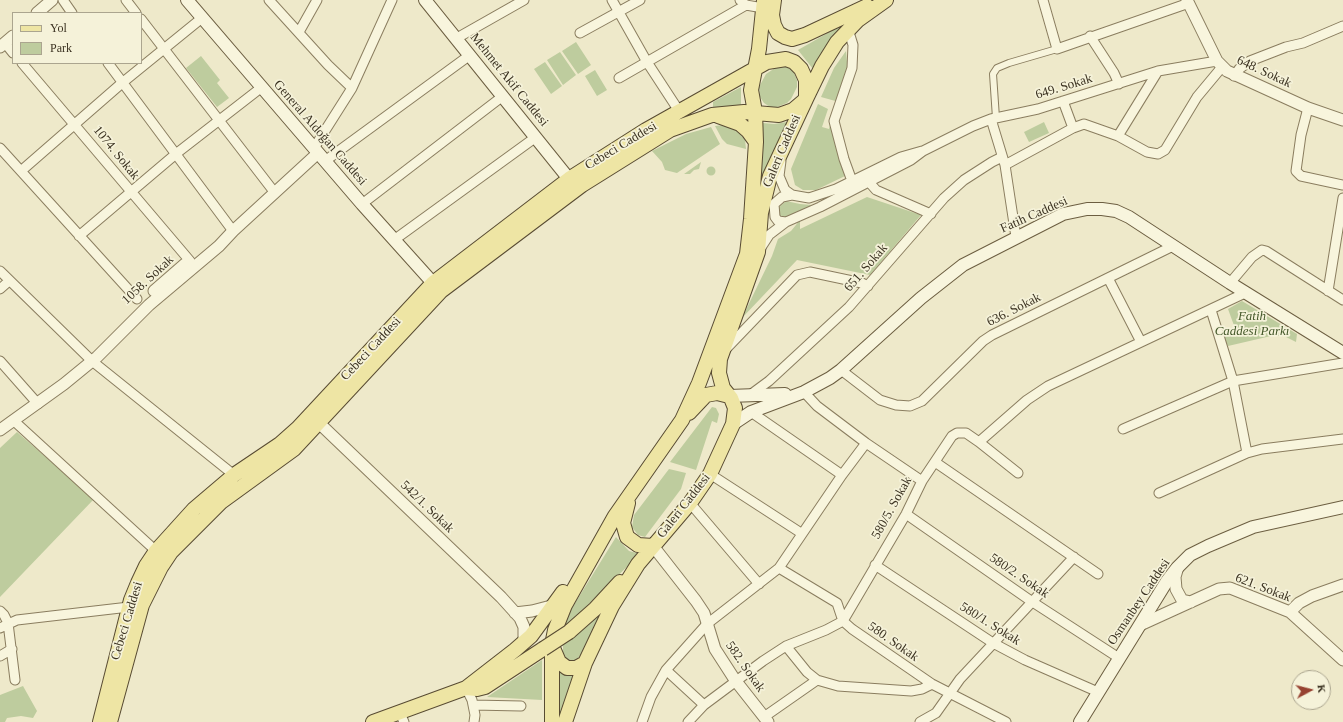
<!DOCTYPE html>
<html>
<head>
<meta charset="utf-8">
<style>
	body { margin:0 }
	#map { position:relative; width:1343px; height:722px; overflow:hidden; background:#eee9ca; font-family:Georgia,serif }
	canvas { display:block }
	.legend { position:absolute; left:12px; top:12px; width:130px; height:52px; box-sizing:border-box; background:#f5f2d9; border:1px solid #aba58f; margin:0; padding:5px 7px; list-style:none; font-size:12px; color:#3b3221 }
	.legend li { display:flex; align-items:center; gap:8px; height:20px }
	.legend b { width:20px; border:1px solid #aba58f }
	.north { position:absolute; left:1291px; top:670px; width:40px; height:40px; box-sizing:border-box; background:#f5f2d9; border:1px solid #aba58f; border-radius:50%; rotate:83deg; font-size:11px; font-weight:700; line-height:16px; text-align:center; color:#3b3221 }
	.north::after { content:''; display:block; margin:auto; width:14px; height:18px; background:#974231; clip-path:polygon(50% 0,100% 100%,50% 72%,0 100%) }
</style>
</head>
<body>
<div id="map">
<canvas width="1343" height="722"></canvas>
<ul class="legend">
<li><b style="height:5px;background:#eee5a4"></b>Yol</li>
<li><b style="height:11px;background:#becc9e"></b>Park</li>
</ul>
<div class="north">K</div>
</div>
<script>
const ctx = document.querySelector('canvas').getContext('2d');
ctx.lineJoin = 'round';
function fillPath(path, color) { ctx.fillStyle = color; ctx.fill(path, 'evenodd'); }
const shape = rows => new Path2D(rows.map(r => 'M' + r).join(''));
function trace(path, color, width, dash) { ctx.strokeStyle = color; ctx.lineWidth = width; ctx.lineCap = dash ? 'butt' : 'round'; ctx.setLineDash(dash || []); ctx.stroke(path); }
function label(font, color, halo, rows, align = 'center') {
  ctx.font = font + ' Georgia,serif'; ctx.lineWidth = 3.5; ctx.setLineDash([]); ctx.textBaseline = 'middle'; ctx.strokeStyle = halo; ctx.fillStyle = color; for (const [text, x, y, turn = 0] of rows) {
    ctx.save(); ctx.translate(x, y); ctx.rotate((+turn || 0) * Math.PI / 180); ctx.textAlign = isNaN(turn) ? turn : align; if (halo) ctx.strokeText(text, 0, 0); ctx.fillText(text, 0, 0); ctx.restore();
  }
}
const green = shape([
	[840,26,841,27,826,47,813,69,798,50],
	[576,42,591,65,578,74,562,51],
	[846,51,848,72,839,102,821,97,834,68],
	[560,52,576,75,563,85,547,60],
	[201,56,220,80,217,83,229,98,217,107,186,68],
	[545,62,562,86,551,94,534,69],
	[778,66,784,66,793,70,797,80,797,87,791,99,787,103,777,107,770,107,764,103,760,97,759,87,766,74],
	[595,70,607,90,597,96,585,76],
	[741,87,741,105,713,108,713,102],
	[818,104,828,109,822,127,829,129,831,121,845,176,816,190,803,190,795,185,791,169],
	[787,122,764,177,758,174,763,123,774,124],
	[1044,122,1049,133,1029,142,1024,132],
	[723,125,732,128,740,133,745,140,746,149,727,144,722,139,715,126],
	[711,127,720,144,677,173,665,170,662,162,652,151,686,134],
	[701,162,699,169,694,170,690,174,684,174],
	'706.5 171a4.5 4.5 0 1 1 9 0a4.5 4.5 0 1 1-9 0Z',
	[867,197,921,215,870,275,797,260,742,318,772,256,778,239,791,231,800,220,800,229],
	[786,201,800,204,812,205,785,218,780,217,778,208],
	[1242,301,1297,334,1296,342,1284,336,1271,336,1228,346,1223,336,1236,331,1228,309],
	[712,407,716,408,719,414,717,423,712,421,696,470,670,462],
	[17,432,94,499,0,597,0,448],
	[669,469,686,473,681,489,645,537,638,535,632,527,634,515],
	[616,537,629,551,640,554,581,612,564,626,572,608],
	[611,598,581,654,575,662,570,663,563,657,563,645],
	[542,660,542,700,487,697],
	[556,672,575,676,560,722,557,722],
	[23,686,37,711,33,718,21,716,7,718,5,722,0,722,0,695]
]);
const pedestrian = shape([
	[996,118,993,74,997,68,1009,63,1057,49]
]);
const minor = shape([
	[63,0,72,13],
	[126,0,136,13],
	[269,0,328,65,352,88],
	[612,0,647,62,679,111],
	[740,0,746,5,763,8],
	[1043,0,1057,49,1189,3],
	[141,19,275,193],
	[848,29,853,45,852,68,834,121,844,159,852,181],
	[299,32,317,0],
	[580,33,640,0],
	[1090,36,1114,73,1119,84],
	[457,38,524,0],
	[5,43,13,53],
	[22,63,190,261],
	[108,63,233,231],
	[1234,76,1239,69,1250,61,1286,47,1303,43,1343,26],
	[619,78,746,5],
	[1063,101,1073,128],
	[1308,108,1301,135,1296,171,1301,176,1343,185],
	[991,119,1005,165,1016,237],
	[1118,136,1158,71],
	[0,148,137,299],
	[314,148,352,88,392,0],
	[325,161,470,55],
	[781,161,779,176,785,190,792,195,809,198,836,189,901,157,922,151],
	[1005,165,1073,128,1084,124,1118,136,1147,152,1158,154,1165,150,1197,97,1222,67],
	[21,171,122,83,202,18],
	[869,182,876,190,931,214],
	[362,204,503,96],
	[786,222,778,221,775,217,774,204,782,197,792,195],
	[79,236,177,153,262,87],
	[394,240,536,137],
	[760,249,769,235,786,222,820,207,911,160,923,151,973,126,991,119,1038,109,1158,71,1217,61],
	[0,271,92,361,234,475],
	[1108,278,1141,342],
	[1230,283,1252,257,1262,250,1266,251,1343,300],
	[0,289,9,281],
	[1328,291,1343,198],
	[1211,310,1233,381,1247,453],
	[726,349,797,275,810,272,862,283,868,286],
	[0,361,38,404],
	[841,370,880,400,896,405,910,406,922,401,983,341,992,335,1173,246],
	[804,392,817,406,866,443,922,481],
	[750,395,769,381,849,307,944,198,964,180,992,162,1002,157],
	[751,412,842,475],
	[13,420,156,551],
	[1123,429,1233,381,1343,363],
	[935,462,1098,574],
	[1018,473,979,442,1027,400,1048,386,1245,293],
	[710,474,801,533],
	[1159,493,1247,453,1262,449,1343,439],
	[690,503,759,584],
	[906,514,1031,601,1119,658],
	[875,565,993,643,1025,660,1098,692],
	[779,568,837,603,843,621,852,629,932,684,1006,722],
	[0,611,4,615,8,623,15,680],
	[0,628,17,620,129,607],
	[786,646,807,672,817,680,838,686,911,691,922,689,932,684],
	[0,656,12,649],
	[666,670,704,705],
	[466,688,472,700,475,715,474,722],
	[473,705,521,706],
	[399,711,404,722],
	[764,717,817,680],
	[642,722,651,697,666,670,707,624,779,568,842,475,866,443],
	[688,722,704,705,763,661,786,646,826,630,843,621,906,514,922,481,952,436,957,433,966,433,979,442],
	[920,722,936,713,960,679,1074,557]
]);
const tertiary = shape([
	[1187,0,1217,61,1227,71,1308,108,1343,120],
	[37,13,52,0],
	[0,47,13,36],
	[154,291,185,264],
	[319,423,501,597,520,618,524,627,524,643],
	[0,430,64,384,97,357,149,305,219,246,233,231,318,153],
	[653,546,696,601,704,613,715,649,735,680,768,722],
	[1178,567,1175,577,1176,589,1182,600,1191,602],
	[1290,612,1299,603,1312,596,1343,585],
	[515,613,532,611,555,605],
	[1140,625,1219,589,1230,588,1290,612,1343,660]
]);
const secondary = shape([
	[187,0,362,204,433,283],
	[425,0,569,179],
	[729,396,785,394],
	[733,424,751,412,804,392,830,378,841,370,921,298,963,265,1063,214,1087,209,1102,209,1116,211,1129,217,1230,283,1343,353],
	[1080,722,1167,581,1177,568,1190,555,1208,546,1253,527,1343,507]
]);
const primary = shape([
	[774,0,772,15,774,25,778,33,785,37,792,39,805,35,867,6],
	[718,116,740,124,748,131,756,142],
	[689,413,706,395,717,393,729,396],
	[628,503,623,523,627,537,638,545,653,546],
	[569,632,595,609,620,582],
	[553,648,559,662,567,668,576,668,585,663],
	[466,688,477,689,485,687,543,649],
	[100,722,131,600,138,583,146,566,156,551,194,509,234,475,280,444,298,428,433,283,569,179,646,130,767,62,786,59,794,62,801,69,806,80,806,99,770,176,761,213,758,252,720,359,719,373,723,388,731,398,735,408,733,424,710,474,690,503,638,564,612,606,585,663,565,722],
	[110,722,142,605,161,567,171,552,221,502,294,449,441,291,582,185,670,130,712,115,744,112,779,115,793,110,806,99,822,66,837,42,858,20,886,0],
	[373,722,466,688,515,650,531,636,563,592],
	[552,722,552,645,555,630,565,605,615,516,682,420,699,383,747,254,751,219,756,142,755,112,751,90,759,49,764,0]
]);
const primaryBridge = shape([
	[543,649,569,632]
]);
const streetNames = [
	["648. Sokak",1264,72,25],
	["Mehmet Akif Caddesi",509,80,51],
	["649. Sokak",1064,87,-17],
	["General Aldoğan Caddesi",320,133,49],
	["Cebeci Caddesi",621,146,-31],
	["Galeri Caddesi",782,151,-67],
	["1074. Sokak",116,153,51],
	["Fatih Caddesi",1034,215,-24],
	["651. Sokak",866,268,-49],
	["1058. Sokak",148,280,-43],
	["636. Sokak",1014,310,-27],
	["Cebeci Caddesi",371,349,-47],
	["Galeri Caddesi",684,506,-52],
	["542/1. Sokak",427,507,44],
	["580/5. Sokak",892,508,-61],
	["580/2. Sokak",1019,576,34],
	["621. Sokak",1263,588,21],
	["Osmanbey Caddesi",1139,602,-56],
	["Cebeci Caddesi",127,621,-73],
	["580/1. Sokak",990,624,32],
	["580. Sokak",893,642,35],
	["582. Sokak",745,667,55]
];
const parkNames = [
	["Fatih",1252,317],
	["Caddesi Parkı",1252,332]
];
fillPath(green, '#becc9e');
trace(pedestrian, '#8a7d5f', 8);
trace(minor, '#8a7d5f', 11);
trace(tertiary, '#8a7d5f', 13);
trace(secondary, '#6c5e41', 14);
trace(primary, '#584b32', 16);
trace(pedestrian, '#f8f5dd', 6);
trace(minor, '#f8f5dd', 9);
trace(tertiary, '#f8f5dd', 11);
trace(secondary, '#f8f5dd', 12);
trace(primary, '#eee5a4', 14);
trace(primaryBridge, '#584b32', 16, []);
trace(primaryBridge, '#eee5a4', 14);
label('13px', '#3b3221', '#f5f2d9', streetNames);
label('italic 13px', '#435729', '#f5f2d9', parkNames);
</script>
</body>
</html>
